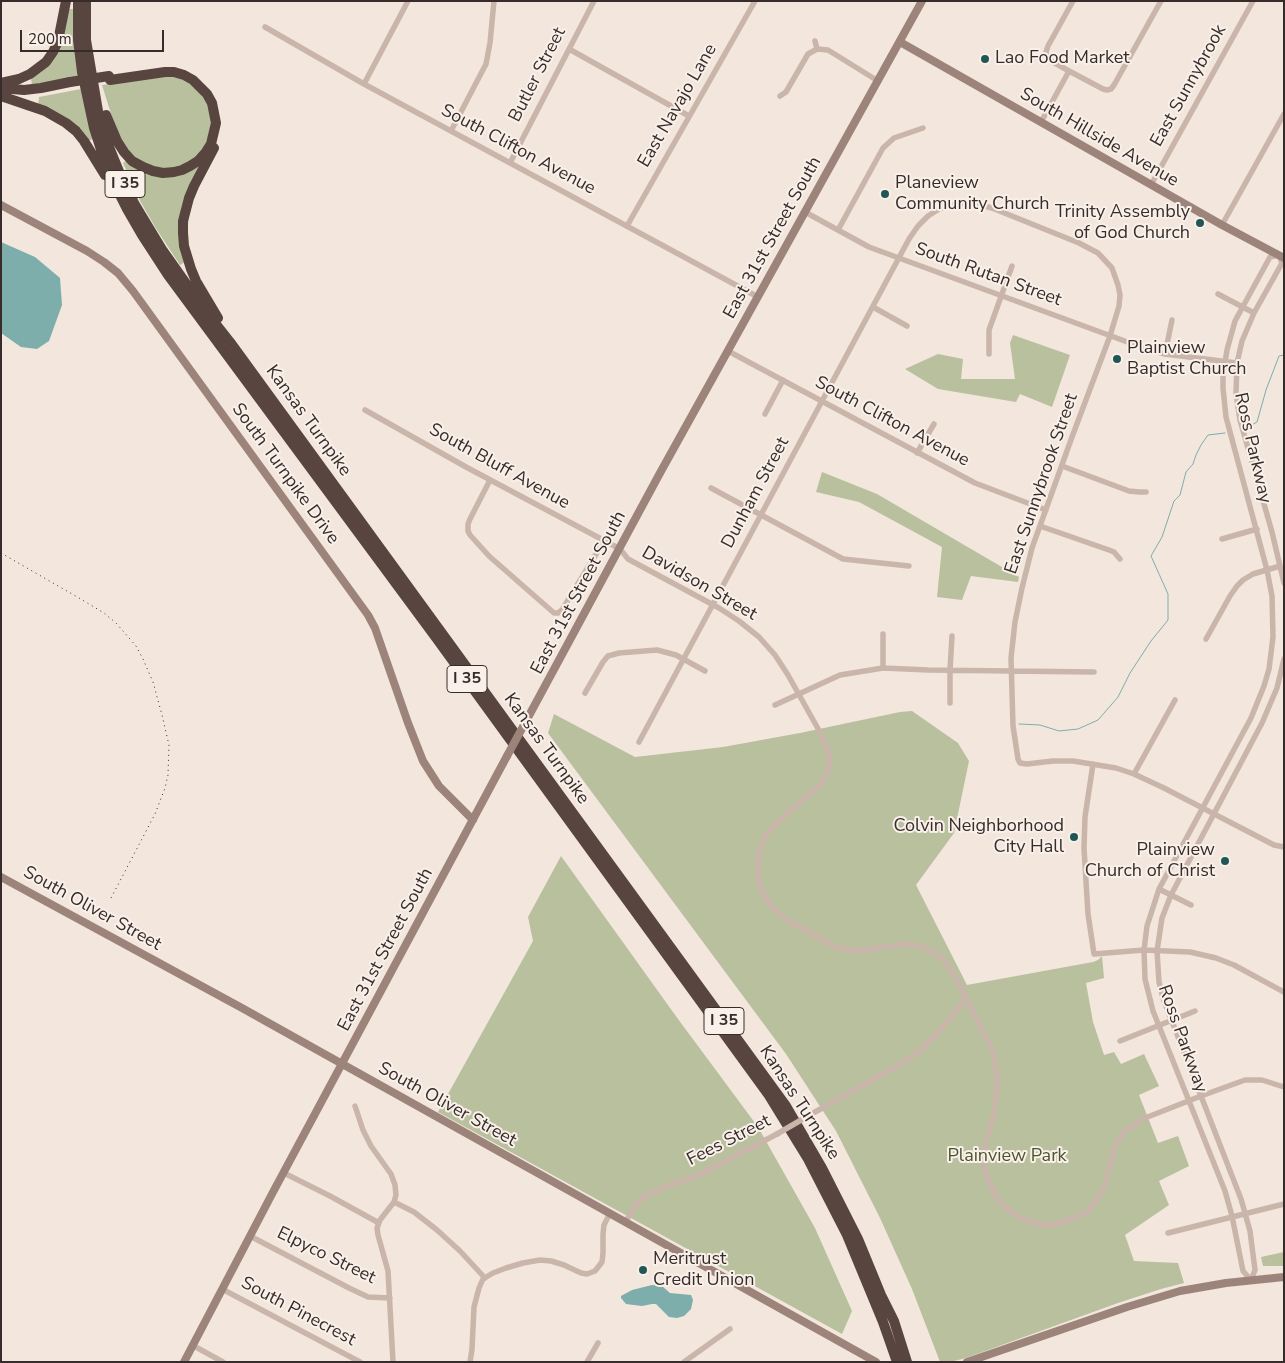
<!DOCTYPE html>
<html>
<head>
<meta charset="utf-8">
<style>
	body { margin:0 }
	#map { position:relative; width:1285px; height:1363px; overflow:hidden; background:#f2e6dd; font-family:"Nunito Sans",sans-serif }
	canvas { display:block }
	.frame { position:absolute; inset:0; border:2px solid #372c29; pointer-events:none }
	.scale { position:absolute; left:20px; top:30px; width:144px; height:22px; box-sizing:border-box; border:2px solid #372c29; border-top:0; padding-left:6px; font-size:15px; line-height:18px; white-space:nowrap; color:#372c29; -webkit-text-stroke:4px #f9f0ea; paint-order:stroke }
</style>
</head>
<body>
<div id="map">
<canvas width="1285" height="1363"></canvas>
<div class="frame"></div>
<div class="scale">200 m</div>
</div>
<script>
const ctx = document.querySelector('canvas').getContext('2d');
ctx.lineJoin = 'round';
function fillPath(path, color) { ctx.fillStyle = color; ctx.fill(path, 'evenodd'); }
const shape = rows => new Path2D(rows.map(r => 'M' + r).join(''));
function trace(path, color, width, dash) { ctx.strokeStyle = color; ctx.lineWidth = width; ctx.lineCap = dash ? 'butt' : 'round'; ctx.setLineDash(dash || []); ctx.stroke(path); }
function label(font, color, halo, rows, align = 'center') {
  ctx.font = font + ' "Nunito Sans",sans-serif'; ctx.lineWidth = 4; ctx.setLineDash([]); ctx.textBaseline = 'middle'; ctx.strokeStyle = halo; ctx.fillStyle = color; for (const [text, x, y, turn = 0] of rows) {
    ctx.save(); ctx.translate(x, y); ctx.rotate((+turn || 0) * Math.PI / 180); ctx.textAlign = isNaN(turn) ? turn : align; if (halo) ctx.strokeText(text, 0, 0); ctx.fillText(text, 0, 0); ctx.restore();
  }
}
const green = shape([
	[68,9,74,9,79,79,32,86,31,78,41,72],
	[159,76,172,76,179,78,196,86,211,109,212,131,200,155,187,166,157,169,139,161,131,154,119,135,113,120,102,85],
	[81,89,93,139,88,141,38,106,39,97],
	[127,160,141,170,198,166,200,169,191,188,185,262,180,265,155,227,139,199,123,163],
	[1013,335,1070,355,1052,407,1020,394,1016,402,938,389,905,369,938,354,963,359,961,379,1015,379,1010,343],
	[822,472,877,494,1019,577,1018,582,971,576,962,600,937,597,942,547,859,502,816,492],
	[912,711,958,743,969,761,954,833,916,885,967,985,1093,962,1098,960,1102,956,1104,978,1086,983,1093,1022,1104,1055,1114,1052,1121,1064,1144,1054,1159,1086,1139,1095,1158,1143,1178,1136,1189,1166,1159,1181,1169,1205,1125,1235,1134,1261,1178,1263,1184,1283,1161,1289,1118,1303,966,1358,950,1362,940,1362,912,1289,880,1218,836,1131,786,1054,548,733,554,714,635,757,723,747,800,733,900,712],
	[561,856,678,1019,758,1127,815,1228,852,1311,842,1334,438,1112,533,941,528,917],
	[1284,1252,1284,1266,1263,1266,1261,1257]
]);
const water = shape([
	[1,242,35,257,60,278,62,305,49,341,37,349,21,347,1,333],
	[652,1285,662,1286,670,1293,691,1295,693,1300,691,1309,684,1316,677,1318,669,1317,656,1304,652,1304,642,1306,626,1304,621,1298,621,1296,632,1290]
]);
const stream = shape([
	[1248,427,1257,422,1266,390,1279,356,1284,355],
	[1019,724,1040,725,1059,731,1078,729,1098,720,1118,697,1130,673,1151,641,1168,620,1168,594,1151,556,1162,537,1174,501,1180,495,1186,472,1193,464,1196,455,1201,445,1208,435,1225,433]
]);
const street = shape([
	[1073,1,1048,46,1046,52,1047,57,1053,62,1069,71,1103,89,1107,90,1111,89,1114,85,1161,1],
	[265,27,364,84,758,297],
	[815,41,817,49],
	[569,49,689,116],
	[364,84,408,1],
	[780,96,786,92,808,54,817,49,828,50,878,81],
	[1041,122,1069,71],
	[451,131,486,64,490,43,494,1],
	[510,163,594,1],
	[1151,185,1253,1],
	[805,212,869,247,1141,347,1165,354,1237,363],
	[1222,225,1284,114],
	[627,226,755,1],
	[838,230,883,148,894,138,923,128],
	[1218,294,1254,313],
	[873,307,907,326],
	[728,351,975,483,1046,510],
	[989,354,989,330,1012,266],
	[1165,354,1172,320],
	[365,410,466,467,620,549,628,559,719,608,739,621,759,637,775,655,788,675,821,734,829,753,829,764,827,774,821,784,774,825,766,835,760,849,758,861,758,875,761,890,771,906,785,919,836,947,859,951,906,944,919,946,932,951,944,960,953,973,974,1014,991,1047,996,1066,997,1087,995,1111,984,1149,984,1164,987,1178,997,1198,1006,1208,1020,1218,1036,1224,1054,1225,1071,1219,1088,1211,1098,1198,1105,1185,1115,1145,1125,1131,1145,1118,1201,1096,1245,1080,1262,1080,1284,1087],
	[765,414,783,380],
	[917,453,934,424],
	[1062,466,1129,491,1139,492,1146,492],
	[490,480,470,519,468,524,468,531,470,535,489,556,554,613,558,613,562,610,604,541],
	[711,488,843,559,909,566],
	[1040,526,1109,550,1114,552,1120,559],
	[1222,539,1257,529],
	[1284,583,1272,532,1240,420,1236,393,1237,363,1242,341,1254,313,1282,263,1279,255,1270,257,1235,321,1227,350,1223,375,1223,388,1226,417,1267,570,1272,596,1273,637,1269,669,1264,686,1251,718,1159,889,1147,926,1144,950,1145,979,1153,1011,1225,1191,1232,1216,1243,1271,1251,1280,1255,1270,1250,1231,1241,1199,1163,998,1159,982,1157,951,1162,918,1171,895,1262,723,1277,688,1284,659],
	[1206,639,1230,596,1237,586,1243,580,1253,574,1280,566],
	[883,668,883,634],
	[585,693,603,662,608,656,619,653,657,650,676,655,705,671],
	[950,703,950,670,952,636],
	[775,705,840,675,883,668,928,670,1094,672],
	[639,742,909,239,918,226,928,216,939,209,955,204,974,203,992,208,1079,243,1098,253,1112,268,1118,285,1120,295,1119,306,1110,336,1072,437,1032,548,1022,588,1015,622,1011,658,1013,726,1018,759,1020,763,1027,764,1053,761,1073,761,1116,768,1134,774,1164,788,1274,845,1284,847],
	[1093,764,1085,817,1084,848,1088,914,1094,954,1144,950,1190,952,1216,958,1234,965,1284,992],
	[1134,774,1175,700],
	[1159,889,1191,905],
	[1120,1041,1195,1011],
	[355,1106,363,1130,371,1146,391,1174,395,1185,396,1195,394,1202,380,1220,377,1228,378,1235,388,1271,393,1362],
	[808,1116,902,1063,921,1050,936,1035,966,998],
	[284,1173,330,1196,379,1223],
	[394,1202,414,1212,437,1230,460,1251,485,1278],
	[626,1221,637,1203,647,1195,667,1186,695,1177,777,1134],
	[1168,1233,1284,1204],
	[250,1236,349,1288,368,1297,390,1298],
	[222,1289,360,1362],
	[192,1345,223,1362],
	[470,1362,472,1349,474,1307,479,1288,483,1279,493,1273,506,1268,523,1263,540,1260,551,1261,564,1265,581,1273,587,1274,595,1271,602,1262,603,1253,603,1234,604,1225,610,1213],
	[587,1362,598,1343],
	[684,1362,730,1329]
]);
const secondary = shape([
	[900,42,1222,225,1284,258],
	[1,205,87,251,104,262,118,273,133,291,368,615,375,628,408,723,423,761,439,786,473,820],
	[525,723,660,473,922,1],
	[1,877,242,1008,876,1362],
	[184,1362,272,1194,507,756],
	[967,1362,1127,1307,1180,1291,1226,1283,1284,1277]
]);
const highway = shape([
	[78,1,78,40,82,72,94,128,105,162,115,185,127,209,142,235,168,275,437,639,768,1094,808,1159,847,1235,883,1322,897,1362],
	[86,1,86,40,98,111,109,147,120,174,134,203,149,228,163,251,204,309,230,342,786,1106,822,1168,858,1239,881,1295,894,1321,907,1362],
	[1,83,19,79,30,74,46,62,53,52,58,41,66,1],
	[1,88,24,90,41,88,70,82],
	[1,96,45,111,66,123,76,131,84,141,105,175],
	[106,115,117,141,124,152,132,161,143,167,153,171,163,173,174,172,182,170,190,166,198,161,206,152,211,144,216,123,212,103,207,94,193,80,184,75,174,72,165,72,110,80],
	[214,148,194,186,189,198,183,221,183,233,184,246,191,269,196,281,218,318]
]);
const rail = shape([
	[1,553,79,598,104,613,116,623,136,646,143,659,153,682,162,715,169,745,168,775,165,788,155,814,110,900]
]);
const streetBridge = shape([
	[777,1134,808,1116]
]);
const secondaryBridge = shape([
	[507,756,525,723]
]);
const highwayBridge = shape([
	[70,82,109,76]
]);
const markers = [
	[985,59,5,"#205755"],
	[885,194,5,"#205755"],
	[1200,223,5,"#205755"],
	[1117,359,5,"#205755"],
	[1074,837,5,"#205755"],
	[1225,861,5,"#205755"],
	[643,1270,5,"#205755"]
];
const shields = [
	[125,184,40],
	[467,679,40],
	[724,1021,40]
];
const shieldNames = [
	["I 35",125,184],
	["I 35",467,679],
	["I 35",724,1021]
];
const poiNames = [
	["Lao Food Market",995,59],
	["Planeview",895,184],
	["Community Church",895,205],
	["Trinity Assembly",1190,213,"right"],
	["of God Church",1190,234,"right"],
	["Plainview",1127,349],
	["Baptist Church",1127,370],
	["Colvin Neighborhood",1064,827,"right"],
	["City Hall",1064,848,"right"],
	["Plainview",1215,851,"right"],
	["Church of Christ",1215,872,"right"],
	["Meritrust",653,1260],
	["Credit Union",653,1281]
];
const streetNames = [
	["Butler Street",538,75,-63],
	["East Sunnybrook",1189,86,-61],
	["East Navajo Lane",678,106,-60],
	["South Hillside Avenue",1099,138,30],
	["South Clifton Avenue",518,150,28],
	["East 31st Street South",773,238,-61],
	["South Rutan Street",988,275,20],
	["Kansas Turnpike",308,421,54],
	["South Clifton Avenue",892,422,28],
	["Ross Parkway",1252,448,77],
	["South Bluff Avenue",499,467,29],
	["South Turnpike Drive",285,474,54],
	["East Sunnybrook Street",1042,484,-71],
	["Dunham Street",756,493,-62],
	["Davidson Street",699,584,30],
	["East 31st Street South",579,593,-62],
	["Kansas Turnpike",546,749,54],
	["South Oliver Street",92,909,29],
	["East 31st Street South",386,950,-62],
	["Ross Parkway",1182,1039,70],
	["Kansas Turnpike",799,1103,57],
	["South Oliver Street",447,1105,29],
	["Fees Street",729,1141,-27],
	["Elpyco Street",326,1256,26],
	["South Pinecrest",298,1312,28]
];
const parkNames = [
	["Plainview Park",1007,1157]
];
fillPath(green, '#b9c09e');
fillPath(water, '#7daeab');
trace(stream, '#7daeab', 1);
trace(street, '#cab5aa', 5.5);
trace(secondary, '#9d847b', 8);
trace(highway, '#584540', 10);
trace(rail, '#372c29', 1, [1, 4]);
trace(streetBridge, '#cab5aa', 5.5);
trace(secondaryBridge, '#9d847b', 8);
trace(highwayBridge, '#584540', 10);
for (const [x, y, r, color] of markers) { const dot = new Path2D(); dot.arc(x, y, r, 0, 2 * Math.PI); ctx.fillStyle = color; ctx.fill(dot); trace(dot, '#f9f0ea', 2); }
for (const [x, y, w] of shields) { const box = new Path2D(); box.roundRect(x - w / 2, y - 13.5, w, 27, 4); ctx.fillStyle = '#f9f0ea'; ctx.fill(box); trace(box, '#372c29', 1); }
label('bold 16px', '#372c29', null, shieldNames);
label('18px', '#372c29', '#f9f0ea', poiNames, 'left');
label('18px', '#372c29', '#f9f0ea', streetNames);
label('18px', '#4b552d', '#f9f0ea', parkNames);
</script>
</body>
</html>
